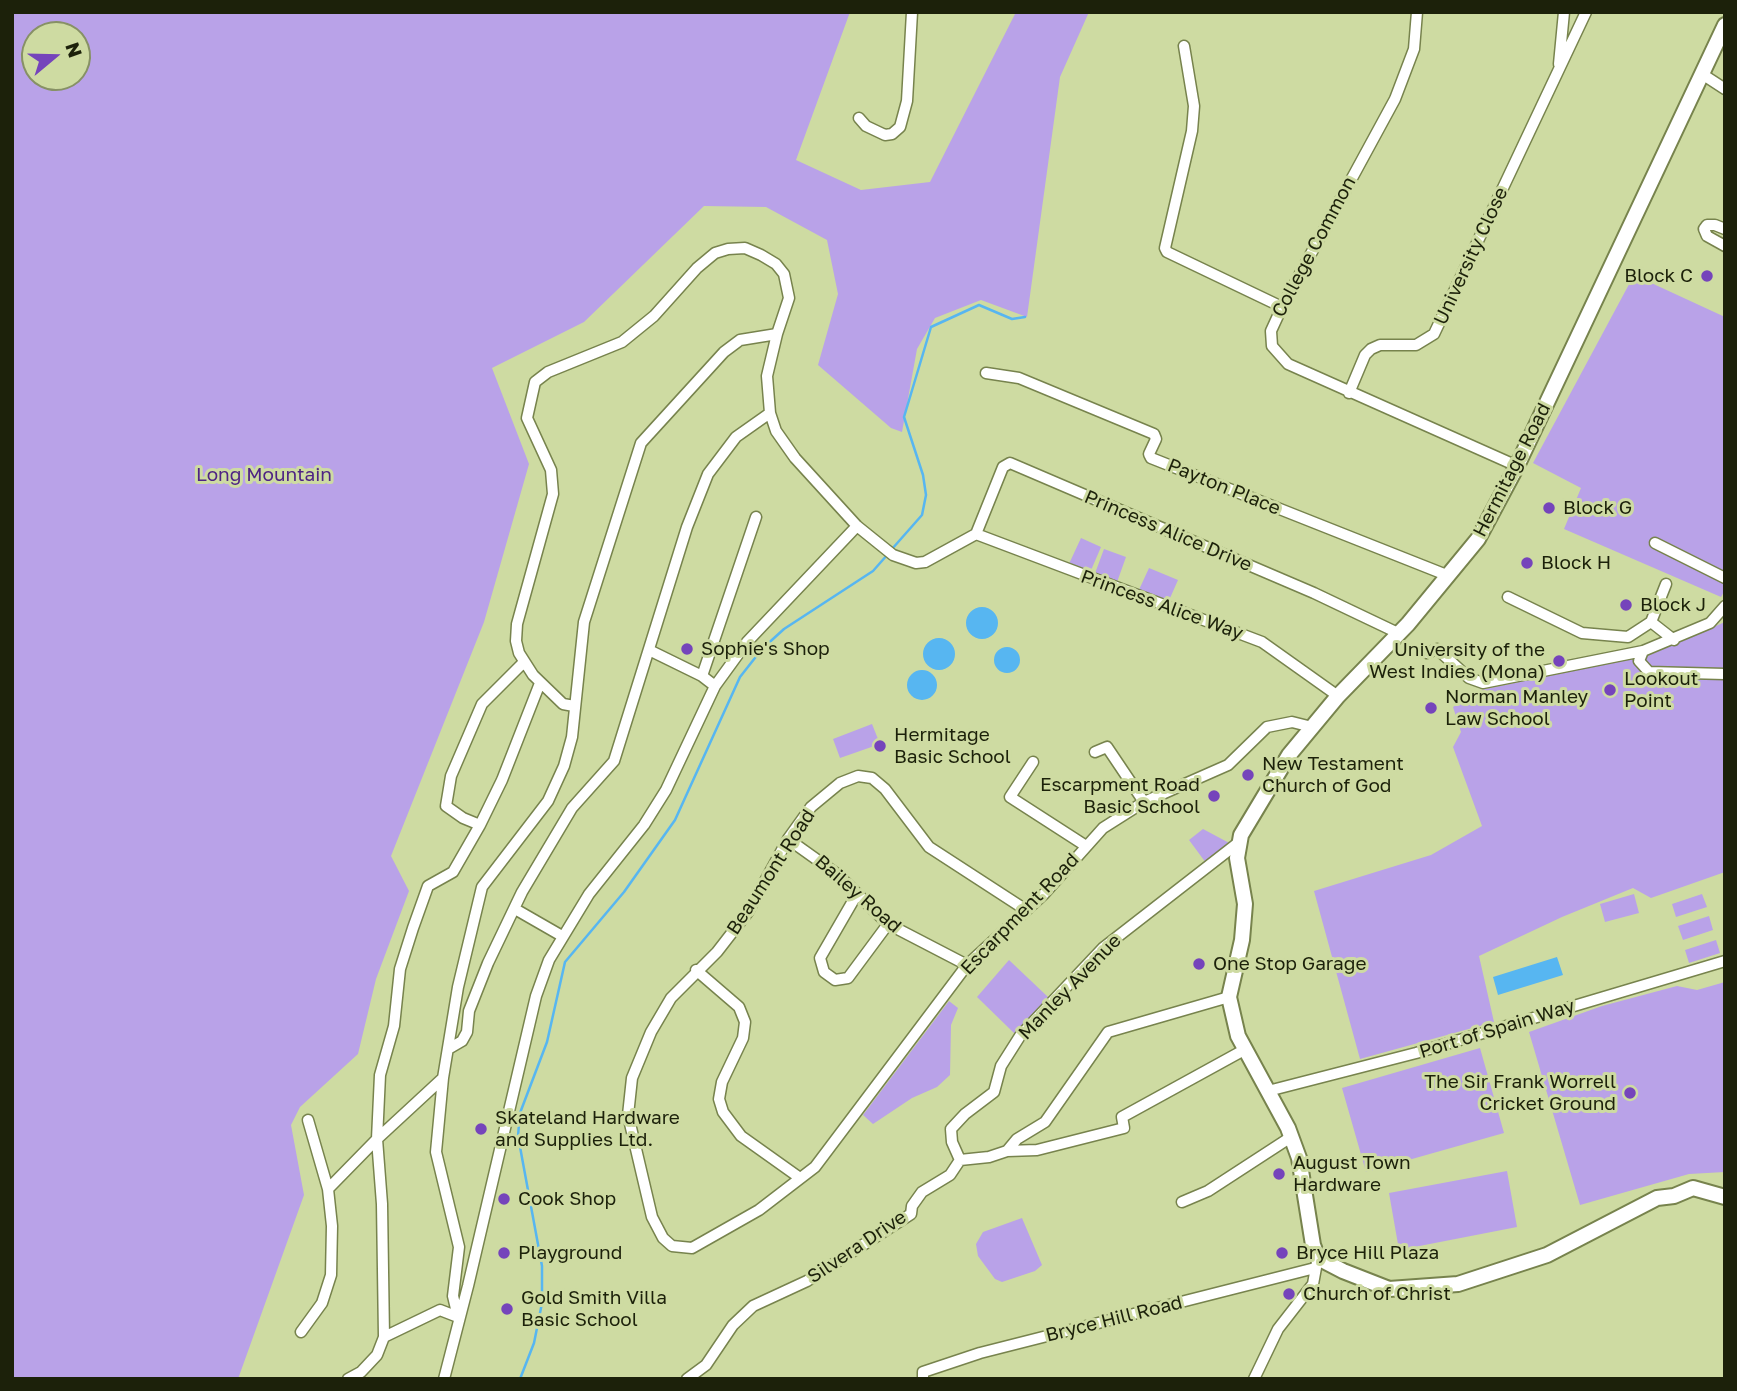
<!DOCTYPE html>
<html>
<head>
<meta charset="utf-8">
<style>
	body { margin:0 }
	#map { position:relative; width:1737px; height:1391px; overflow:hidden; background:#cedba2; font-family:"Golos Text",sans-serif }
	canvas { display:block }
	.frame { position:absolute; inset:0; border:14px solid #1c210a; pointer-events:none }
	.north { position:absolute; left:21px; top:21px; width:70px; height:70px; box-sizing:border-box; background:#cedba2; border:2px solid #879165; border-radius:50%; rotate:71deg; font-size:19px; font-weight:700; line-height:28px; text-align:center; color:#1c210a }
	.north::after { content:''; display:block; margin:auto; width:24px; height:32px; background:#7544bb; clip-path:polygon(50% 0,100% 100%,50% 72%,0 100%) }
</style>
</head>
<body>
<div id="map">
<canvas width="1737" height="1391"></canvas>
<div class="frame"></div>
<div class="north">N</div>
</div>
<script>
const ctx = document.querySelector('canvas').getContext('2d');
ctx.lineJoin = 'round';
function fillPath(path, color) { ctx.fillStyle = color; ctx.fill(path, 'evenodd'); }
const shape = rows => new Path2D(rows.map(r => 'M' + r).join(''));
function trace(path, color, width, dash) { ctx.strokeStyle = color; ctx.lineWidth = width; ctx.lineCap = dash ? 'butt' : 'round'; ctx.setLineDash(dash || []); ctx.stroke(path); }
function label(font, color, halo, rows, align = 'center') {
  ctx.font = font + ' "Golos Text",sans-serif'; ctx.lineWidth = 6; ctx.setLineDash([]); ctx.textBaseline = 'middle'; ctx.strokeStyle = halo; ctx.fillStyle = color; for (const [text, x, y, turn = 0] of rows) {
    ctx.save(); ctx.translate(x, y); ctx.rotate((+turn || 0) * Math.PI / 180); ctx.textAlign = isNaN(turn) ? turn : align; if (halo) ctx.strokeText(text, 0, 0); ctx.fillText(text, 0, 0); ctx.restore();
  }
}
const green = shape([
	[12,12,850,12,796,160,861,190,930,182,1016,12,1089,12,1060,77,1027,317,981,300,935,318,917,349,902,432,891,428,818,365,838,294,827,240,766,207,704,206,584,322,492,368,529,464,484,622,391,856,409,891,376,979,358,1054,300,1107,291,1125,304,1195,238,1379,12,1379],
	[35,35,77,35,77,77,35,77],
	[1634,275,1725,317,1725,590,1721,597,1564,529,1581,488,1533,463],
	[1081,538,1101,547,1089,575,1068,566],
	[1104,549,1126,557,1116,585,1094,576],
	[1149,568,1178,580,1167,605,1138,592],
	[1725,622,1725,872,1651,898,1633,888,1562,917,1479,956,1494,1022,1360,1059,1314,891,1431,855,1482,826,1453,747,1461,732,1453,707,1481,690,1649,655],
	[872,724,880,744,840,758,833,739],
	[1203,829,1233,845,1209,867,1189,840],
	[1634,894,1639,913,1605,922,1600,904],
	[1702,894,1707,907,1676,917,1672,904],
	[1709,916,1713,930,1683,940,1678,926],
	[1716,940,1720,953,1689,963,1685,950],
	[1009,960,1048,997,1015,1034,977,997],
	[1725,982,1725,1172,1689,1174,1580,1205,1529,1032,1602,1006,1677,986,1697,990],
	[949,1001,958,1008,951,1025,950,1075,937,1087,912,1098,873,1124,863,1115],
	[1480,1048,1504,1133,1366,1172,1342,1088],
	[1507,1171,1517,1227,1399,1250,1389,1193],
	[1022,1218,1042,1265,1035,1271,1002,1282,995,1279,978,1256,976,1244,983,1232]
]);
const water = shape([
	'966 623a16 16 0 1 1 32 0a16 16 0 1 1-32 0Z',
	'923 654a16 16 0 1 1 32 0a16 16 0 1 1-32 0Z',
	'994 660a13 13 0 1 1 26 0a13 13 0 1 1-26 0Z',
	'907 685a15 15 0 1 1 30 0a15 15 0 1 1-30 0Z',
	[1557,957,1563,975,1498,995,1493,977]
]);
const stream = shape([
	[892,549,922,515,926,495,923,475,904,417,931,327,979,305,1012,319,1025,317],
	[520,1379,534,1343,542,1303,542,1266,518,1136,520,1113,547,1042,565,962,624,892,675,820,740,677,762,649,784,629,873,571,888,554]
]);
const street = shape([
	[1417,12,1414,49,1395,99,1282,307,1271,331,1272,346,1288,364,1517,466],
	[1184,46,1194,106,1192,131,1165,248,1167,252,1282,307],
	[1559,64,1564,12],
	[1702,74,1725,89],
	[859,118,866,126,885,135,892,134,900,127,907,101,912,12],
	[1725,229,1715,225,1707,225,1704,229,1707,236,1725,246],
	[986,373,1019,378,1154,434,1156,439,1149,454,1151,458,1449,576],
	[1349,393,1365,355,1371,349,1380,345,1416,345,1434,334,1586,12],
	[976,534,1003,467,1010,463,1314,593,1398,633],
	[976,534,1262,642,1338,696],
	[1655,543,1725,578],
	[1508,597,1582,633,1628,637,1651,622,1666,584],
	[1651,622,1674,640],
	[651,651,702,676,715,686],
	[1643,651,1639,661,1649,672,1725,674],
	[1427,653,1437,649,1469,678,1483,683,1643,651,1710,623,1725,606],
	[702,676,756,517],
	[574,706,563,704,533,675,519,653,516,641,517,624,553,494,551,470,527,418,535,382,548,372,622,342,654,316,697,268,715,253,728,249,745,248,761,255,776,264,784,274,789,298,777,334],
	[1095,752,1107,747,1144,802],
	[1033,762,1010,797,1086,846],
	[480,825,463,818,446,806,451,776,482,704,524,662],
	[788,839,837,874,888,924,967,965],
	[857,894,820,958,824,972,835,980,848,978,888,924],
	[515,909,562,936],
	[1026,910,929,847,885,789,872,778,858,776,840,783,811,807,788,839,748,912,717,952,671,998,651,1032,632,1078,628,1115,652,1217,663,1238,672,1246,692,1248,759,1210,815,1167,967,965,1044,894,1103,828,1144,802,1228,765,1267,727,1292,722,1312,727],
	[696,970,739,1007,745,1022,743,1038,722,1082,719,1099,723,1112,741,1136,800,1178],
	[450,1048,462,1041,467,1032,469,1011,488,963,522,892,572,808,614,761,687,527,708,474,736,437,770,413],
	[443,1078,377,1139,382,1204,384,1337,440,1310,458,1317],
	[1268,1091,1416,1053,1725,961],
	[308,1120,328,1189],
	[1007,1151,1037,1150,1124,1128,1122,1117,1244,1050],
	[960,1160,952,1142,951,1129,965,1114,994,1092,1001,1066,1020,1036,1103,948,1238,843],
	[1182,1202,1208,1191,1291,1137],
	[458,1317,453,1296,459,1247,436,1152,443,1078,458,987,482,887,548,801,564,766,572,737,584,622,641,443,724,352,740,340,777,334,767,376,770,413,776,431,795,458,857,526,893,555,916,563,925,562,976,534],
	[301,1332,322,1303,331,1275,332,1226,328,1189,377,1139,380,1075,394,1026,400,969,413,928,428,886,453,872,480,825,502,780,540,683],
	[348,1379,361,1372,377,1355,384,1337],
	[444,1379,468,1286,536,996,549,960,589,894,644,825,666,790,715,686,747,642,857,526],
	[687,1379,706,1365,733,1325,753,1306,807,1281,911,1214,912,1206,922,1192,950,1175,960,1160,989,1157,1007,1151,1017,1139,1045,1122,1108,1032,1229,997],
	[923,1379,923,1372,980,1353,1315,1268],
	[1254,1379,1278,1329,1313,1284,1317,1262]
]);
const secondary = shape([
	[1725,25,1517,466,1478,539,1408,624,1338,696,1289,755,1241,835,1237,858,1245,904,1242,940,1229,997,1238,1036,1288,1128,1299,1158,1313,1245,1318,1258,1343,1271,1389,1289,1458,1284,1547,1255,1657,1198,1674,1196,1693,1188,1725,1197]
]);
const markers = [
	[1707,276,7,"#7544bb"],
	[1549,508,7,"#7544bb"],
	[1527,563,7,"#7544bb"],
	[1626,605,7,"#7544bb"],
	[687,649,7,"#7544bb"],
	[1559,661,7,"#7544bb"],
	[1610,690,7,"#7544bb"],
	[1431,708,7,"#7544bb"],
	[880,746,7,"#7544bb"],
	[1248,775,7,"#7544bb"],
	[1214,796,7,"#7544bb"],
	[1199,964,7,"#7544bb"],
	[1630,1093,7,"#7544bb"],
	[481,1129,7,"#7544bb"],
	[1279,1174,7,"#7544bb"],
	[504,1199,7,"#7544bb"],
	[504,1253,7,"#7544bb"],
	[1282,1253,7,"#7544bb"],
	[1289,1294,7,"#7544bb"],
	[507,1309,7,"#7544bb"]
];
const streetNames = [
	["College Common",1314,247,-62],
	["University Close",1471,256,-65],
	["Hermitage Road",1512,470,-63],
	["Payton Place",1224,487,22],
	["Princess Alice Drive",1168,531,23],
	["Princess Alice Way",1162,605,20],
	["Beaumont Road",771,872,-57],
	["Bailey Road",858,894,41],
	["Escarpment Road",1020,914,-46],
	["Manley Avenue",1070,987,-46],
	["Port of Spain Way",1497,1029,-17],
	["Silvera Drive",857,1247,-34],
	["Bryce Hill Road",1114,1319,-14]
];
const poiNames = [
	["Block C",1693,276,"right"],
	["Block G",1563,508],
	["Block H",1541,563],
	["Block J",1640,605],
	["Sophie's Shop",701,649],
	["University of the",1545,650,"right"],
	["West Indies (Mona)",1545,672,"right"],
	["Lookout",1624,679],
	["Point",1624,701],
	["Norman Manley",1445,697],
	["Law School",1445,719],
	["Hermitage",894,735],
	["Basic School",894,757],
	["New Testament",1262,764],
	["Church of God",1262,786],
	["Escarpment Road",1200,785,"right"],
	["Basic School",1200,807,"right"],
	["One Stop Garage",1213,964],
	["The Sir Frank Worrell",1616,1082,"right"],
	["Cricket Ground",1616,1104,"right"],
	["Skateland Hardware",495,1118],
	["and Supplies Ltd.",495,1140],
	["August Town",1293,1163],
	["Hardware",1293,1185],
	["Cook Shop",518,1199],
	["Playground",518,1253],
	["Bryce Hill Plaza",1296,1253],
	["Church of Christ",1303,1294],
	["Gold Smith Villa",521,1298],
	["Basic School",521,1320]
];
const parkNames = [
	["Long Mountain",264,475]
];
fillPath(green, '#b9a2e8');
fillPath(water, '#57b6f1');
trace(stream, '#57b6f1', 2.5);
trace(street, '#77834d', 13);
trace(secondary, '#77834d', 18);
trace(street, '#fff', 10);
trace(secondary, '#fff', 14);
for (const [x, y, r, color] of markers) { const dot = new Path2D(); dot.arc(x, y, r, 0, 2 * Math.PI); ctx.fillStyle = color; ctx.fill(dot); trace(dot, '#cedba2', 2.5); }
label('19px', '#1c210a', '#cedba2', streetNames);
label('19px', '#1c210a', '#cedba2', poiNames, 'left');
label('19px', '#4e2384', '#cedba2', parkNames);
</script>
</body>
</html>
